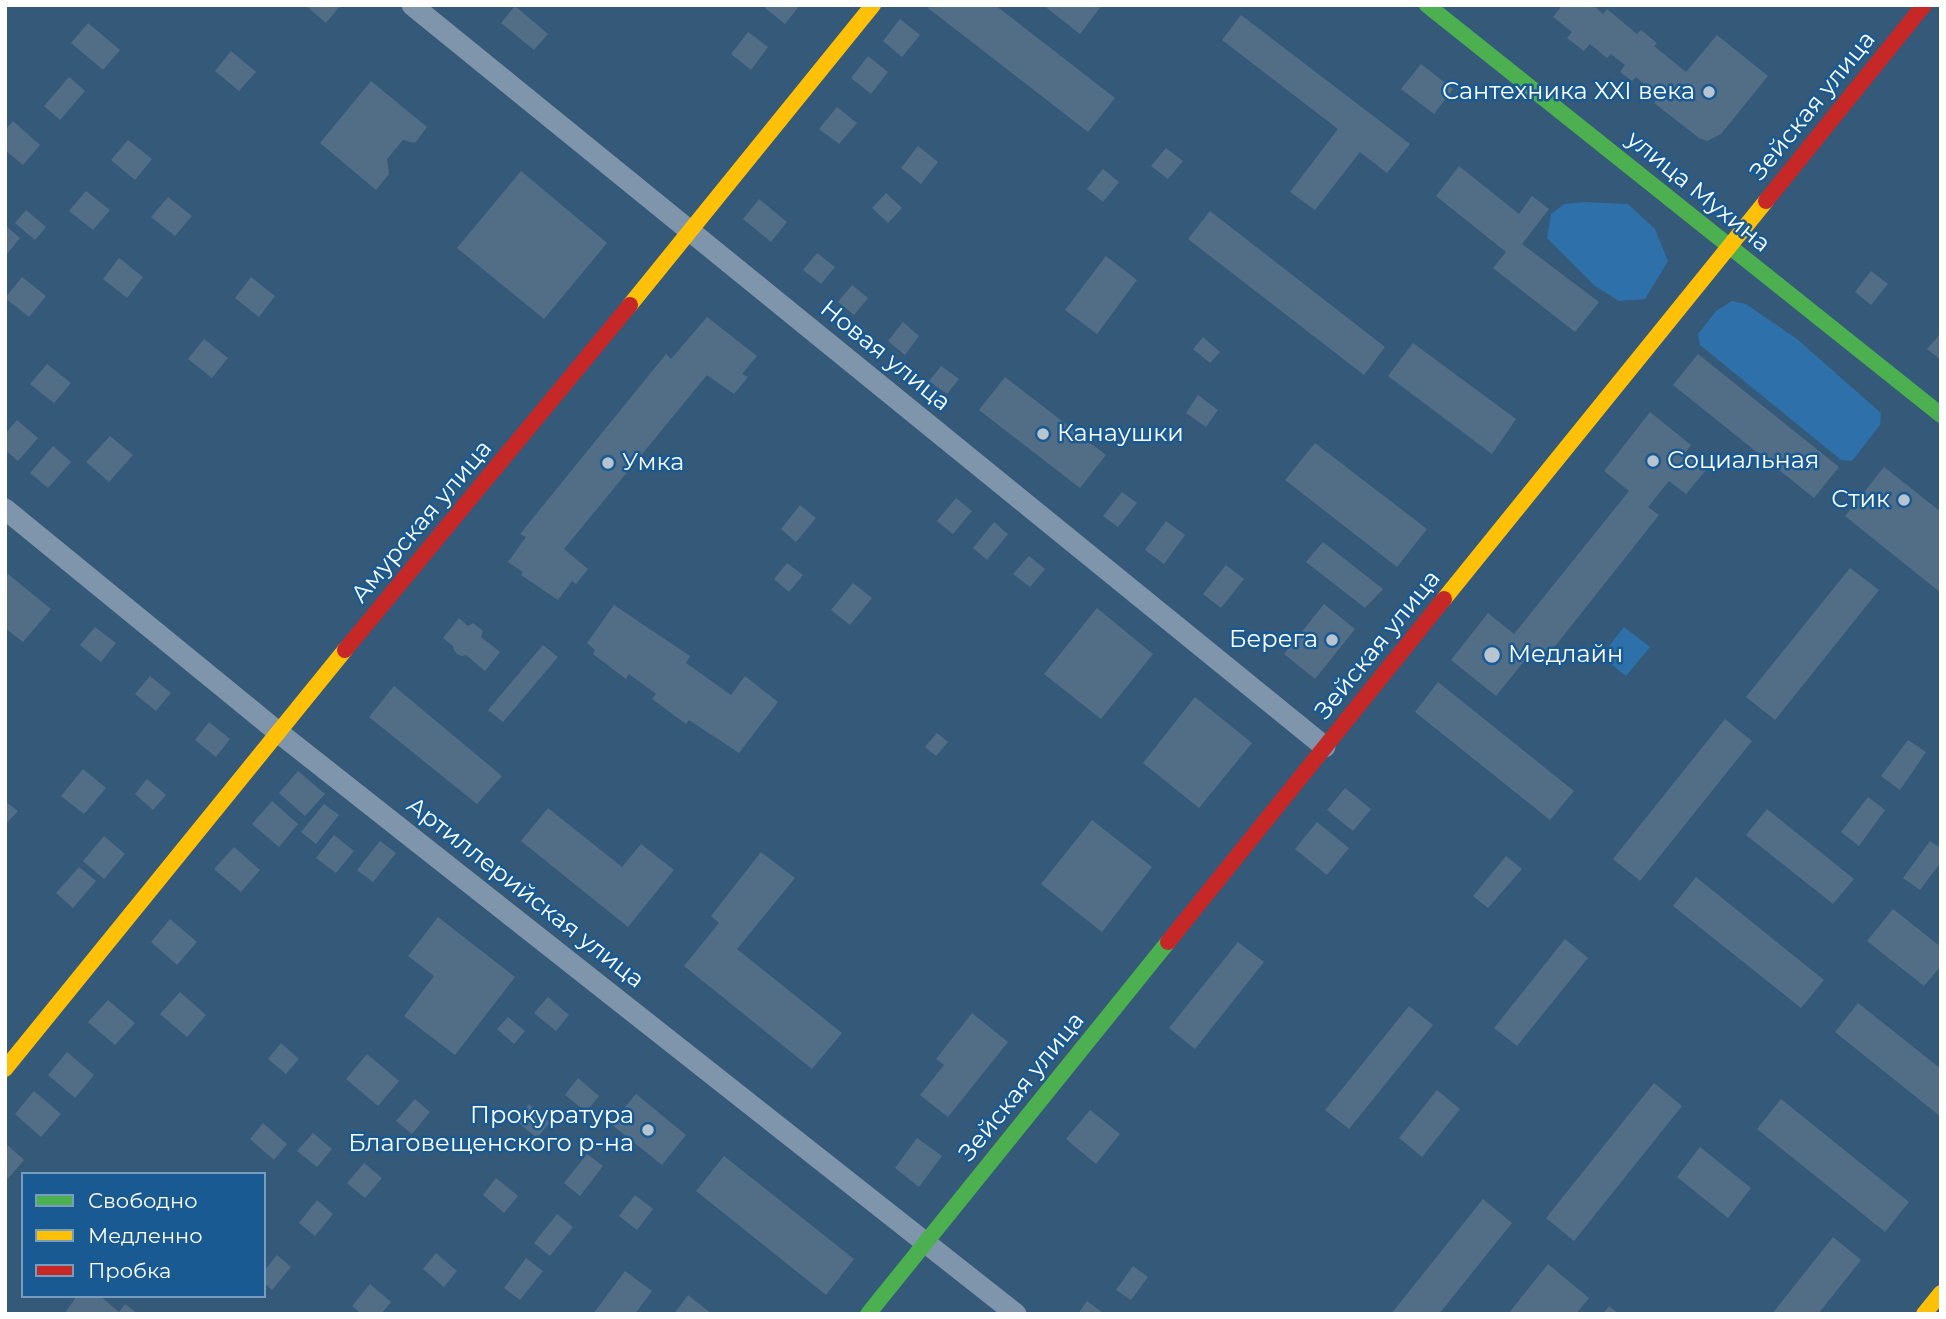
<!DOCTYPE html>
<html>
<head>
<meta charset="utf-8">
<style>
	body { margin:0 }
	#map { position:relative; width:1946px; height:1319px; overflow:hidden; background:#355978; font-family:Montserrat,sans-serif }
	canvas { display:block }
	.frame { position:absolute; inset:0; border:7px solid #fff; pointer-events:none }
	.legend { position:absolute; left:21px; top:1172px; width:245px; height:126px; box-sizing:border-box; background:#1a5a93; border:2px solid #769cbe; margin:0; padding:9px 12px; list-style:none; font-size:21px; color:#fff }
	.legend li { display:flex; align-items:center; gap:14px; height:35px }
	.legend b { width:35px; border:2px solid #769cbe }
</style>
</head>
<body>
<div id="map">
<canvas width="1946" height="1319"></canvas>
<div class="frame"></div>
<ul class="legend">
<li><b style="height:9px;background:#4caf50"></b>Свободно</li>
<li><b style="height:9px;background:#ffc107"></b>Медленно</li>
<li><b style="height:9px;background:#c62828"></b>Пробка</li>
</ul>
</div>
<script>
const ctx = document.querySelector('canvas').getContext('2d');
ctx.lineJoin = 'round';
function fillPath(path, color) { ctx.fillStyle = color; ctx.fill(path, 'evenodd'); }
const shape = rows => new Path2D(rows.map(r => 'M' + r).join(''));
function trace(path, color, width, dash) { ctx.strokeStyle = color; ctx.lineWidth = width; ctx.lineCap = dash ? 'butt' : 'round'; ctx.setLineDash(dash || []); ctx.stroke(path); }
function label(font, color, halo, rows, align = 'center') {
  ctx.font = font + ' Montserrat,sans-serif'; ctx.lineWidth = 5; ctx.setLineDash([]); ctx.textBaseline = 'middle'; ctx.strokeStyle = halo; ctx.fillStyle = color; for (const [text, x, y, turn = 0] of rows) {
    ctx.save(); ctx.translate(x, y); ctx.rotate((+turn || 0) * Math.PI / 180); ctx.textAlign = isNaN(turn) ? turn : align; if (halo) ctx.strokeText(text, 0, 0); ctx.fillText(text, 0, 0); ctx.restore();
  }
}
const green = shape([
	[1584,202,1628,204,1655,229,1668,261,1645,299,1619,301,1595,286,1547,238,1551,214,1564,204],
	[1732,301,1746,304,1797,339,1881,413,1880,425,1852,461,1841,460,1700,345,1698,334,1716,311],
	[1624,627,1650,647,1626,676,1601,656]
]);
const building = shape([
	[305,5,341,5,326,23],
	[768,5,800,5,785,24,765,8],
	[931,5,995,5,1115,98,1088,132,928,8],
	[1043,5,1102,5,1080,34],
	[1559,5,1593,5,1603,14,1607,9,1637,34,1641,30,1657,43,1654,46,1686,72,1717,35,1768,76,1721,134,1707,141,1699,138,1654,103,1659,97,1636,77,1632,81,1620,72,1625,65,1611,54,1607,58,1590,44,1584,51,1567,38,1572,32,1553,17,1560,8],
	[515,6,548,34,534,50,501,23],
	[1241,15,1410,144,1387,173,1360,152,1315,210,1290,192,1338,129,1222,40],
	[900,19,920,35,902,57,883,41],
	[88,23,120,50,103,70,71,43],
	[748,32,768,47,751,70,731,54],
	[231,51,256,72,239,91,215,71],
	[868,56,888,72,871,94,851,78],
	[1421,64,1453,89,1434,114,1401,89],
	[69,77,85,91,60,120,44,106],
	[371,81,427,127,415,143,403,140,387,159,389,174,376,190,320,143],
	[837,107,857,123,839,144,819,129],
	[13,121,40,145,23,165,5,150,5,130],
	[128,140,152,159,135,180,111,160],
	[918,146,938,162,921,184,901,168],
	[1166,148,1183,161,1168,179,1151,166],
	[1459,166,1519,214,1532,196,1549,209,1522,244,1599,302,1575,332,1493,268,1506,252,1436,196],
	[1103,169,1119,182,1103,202,1087,189],
	[521,171,607,243,544,319,457,248],
	[86,191,110,210,93,230,69,211],
	[886,193,902,208,888,223,872,208],
	[168,197,192,216,175,236,151,217],
	[759,199,787,222,771,242,743,219],
	[26,210,46,227,35,240,15,223],
	[1210,211,1385,347,1364,375,1188,239],
	[5,225,20,238,7,254,5,253],
	[817,253,835,267,821,284,803,270],
	[1106,256,1137,280,1097,334,1065,310],
	[119,258,143,277,127,298,103,279],
	[1871,271,1888,284,1871,305,1855,292],
	[22,277,46,296,29,317,5,298],
	[251,277,275,296,259,317,235,298],
	[852,285,868,298,854,315,838,302],
	[707,317,757,356,742,374,748,377,734,394,707,375,564,549,588,569,576,584,572,581,558,600,521,575,523,572,508,562,526,537,520,534,666,354,671,359],
	[903,322,919,336,905,355,888,341],
	[1941,333,1941,360,1927,349],
	[1203,337,1220,352,1210,363,1193,349],
	[204,339,228,358,212,378,188,359],
	[1413,343,1516,419,1492,454,1388,376],
	[1698,354,1839,467,1814,498,1673,385],
	[47,364,71,383,54,403,30,384],
	[941,366,959,379,947,394,929,381],
	[1005,377,1106,455,1080,488,979,410],
	[1198,395,1218,410,1206,427,1186,413],
	[1650,412,1691,445,1685,453,1706,470,1686,494,1669,481,1648,507,1659,515,1545,659,1533,650,1496,696,1451,660,1488,613,1514,634,1629,491,1604,471],
	[17,420,38,438,18,461,5,450,5,434],
	[110,436,133,455,109,482,86,462],
	[1315,443,1427,529,1397,567,1285,480],
	[53,446,71,462,48,488,30,473],
	[1884,467,1941,512,1941,593,1845,516],
	[1122,492,1137,503,1118,527,1103,516],
	[956,498,972,511,953,534,937,521],
	[800,505,816,518,796,542,781,529],
	[1166,521,1185,535,1164,564,1145,550],
	[994,522,1008,534,987,560,973,548],
	[1323,542,1383,589,1365,608,1306,562],
	[1029,556,1045,569,1030,587,1013,574],
	[787,563,803,575,789,592,774,579],
	[1226,565,1244,579,1221,608,1203,594],
	[1850,568,1879,590,1775,720,1746,697],
	[8,574,51,609,23,642,5,628,5,578],
	[853,583,872,598,850,625,831,610],
	[1324,604,1355,629,1315,679,1284,654],
	[614,605,690,656,686,663,731,695,745,676,778,702,739,753,689,720,686,724,652,699,656,694,629,674,626,679,593,654,595,650,587,643],
	[1097,608,1153,654,1101,719,1044,674],
	[459,618,468,626,473,623,483,631,481,637,500,652,485,671,466,655,462,656,457,654,454,650,453,646,443,638],
	[95,627,116,643,101,662,80,645],
	[543,645,558,657,503,722,488,710],
	[150,676,171,693,156,711,135,694],
	[1438,682,1574,791,1550,820,1415,712],
	[394,686,502,776,477,804,369,717],
	[1195,697,1252,743,1199,808,1143,763],
	[1725,719,1752,741,1640,881,1613,859],
	[209,722,230,739,216,757,195,740],
	[937,733,948,742,936,756,925,747],
	[1908,740,1926,752,1900,790,1881,776],
	[83,769,106,788,84,814,61,796],
	[298,771,325,794,305,816,279,793],
	[147,779,166,795,153,810,135,794],
	[1345,788,1371,809,1353,831,1327,810],
	[1868,797,1885,810,1859,846,1841,832],
	[5,801,18,811,5,825],
	[272,801,298,824,279,847,252,824],
	[324,804,339,815,316,844,301,832],
	[548,808,622,867,641,844,674,870,628,927,521,841],
	[1767,809,1854,879,1833,904,1746,835],
	[1092,820,1152,867,1102,932,1041,884],
	[1317,822,1349,848,1327,875,1295,849],
	[334,835,354,851,336,873,316,858],
	[104,836,125,854,104,879,83,861],
	[380,841,396,853,373,882,357,870],
	[1930,841,1941,848,1941,862,1920,890,1903,878],
	[234,847,260,870,241,892,214,869],
	[761,852,795,878,737,949,842,1033,812,1069,684,966,719,923,711,916],
	[1506,856,1522,869,1488,908,1473,896],
	[79,867,96,881,73,908,56,893],
	[1696,877,1824,980,1801,1008,1673,906],
	[1893,909,1941,947,1941,966,1924,986,1867,941],
	[438,917,515,977,455,1055,404,1016,434,976,408,956],
	[170,919,197,942,177,965,151,942],
	[1565,939,1588,958,1517,1046,1494,1028],
	[1238,942,1264,962,1195,1049,1169,1028],
	[180,992,206,1015,187,1037,160,1014],
	[548,997,569,1015,556,1031,534,1013],
	[108,1000,135,1023,115,1045,88,1022],
	[1858,1003,1941,1069,1941,1117,1835,1032],
	[1409,1006,1433,1025,1349,1129,1325,1110],
	[972,1013,1008,1042,948,1117,920,1095,944,1065,936,1059],
	[508,1017,525,1031,514,1044,497,1029],
	[281,1043,299,1059,286,1074,268,1059],
	[67,1052,94,1075,75,1098,48,1075],
	[367,1054,399,1081,378,1106,346,1079],
	[578,1078,599,1096,586,1112,565,1095],
	[1654,1083,1682,1106,1574,1241,1546,1218],
	[1437,1090,1460,1109,1422,1157,1399,1138],
	[34,1091,61,1114,41,1137,15,1114],
	[636,1094,686,1135,662,1165,611,1124],
	[415,1099,430,1112,412,1134,396,1121],
	[1781,1099,1909,1202,1885,1232,1757,1129],
	[529,1104,550,1122,537,1138,515,1120],
	[1090,1110,1120,1134,1096,1164,1066,1139],
	[263,1123,287,1144,274,1160,250,1139],
	[313,1133,332,1149,317,1167,297,1151],
	[917,1138,942,1156,919,1187,895,1168],
	[5,1143,24,1160,5,1182],
	[1700,1147,1751,1188,1728,1218,1677,1177],
	[587,1154,603,1166,580,1196,564,1183],
	[724,1156,854,1259,826,1295,696,1191],
	[364,1163,382,1178,365,1198,347,1183],
	[496,1178,518,1196,504,1213,483,1195],
	[635,1195,653,1209,637,1230,619,1216],
	[1483,1199,1512,1223,1439,1314,1391,1314],
	[317,1200,333,1214,315,1236,299,1223],
	[557,1214,573,1227,550,1256,534,1243],
	[1833,1237,1861,1260,1818,1314,1772,1314],
	[436,1253,457,1271,444,1287,423,1269],
	[277,1255,291,1267,272,1290,264,1283,264,1271],
	[526,1258,543,1271,520,1300,504,1288],
	[1548,1264,1589,1298,1576,1314,1508,1314],
	[1133,1266,1148,1277,1131,1300,1116,1290],
	[625,1271,652,1291,635,1314,593,1314],
	[370,1284,391,1302,381,1314,361,1314,352,1306],
	[688,1295,712,1314,674,1314],
	[77,1296,100,1296,119,1312,125,1304,138,1314,64,1314],
	[1087,1301,1102,1312,1100,1314,1078,1314],
	[1609,1306,1619,1314,1603,1314]
]);
const street = shape([
	[412,5,1325,747],
	[5,509,278,732,1016,1314]
]);
const fast = shape([
	[1427,5,1941,415],
	[868,1314,1168,942]
]);
const slow = shape([
	[630,305,873,5],
	[1444,599,1766,201],
	[5,1069,345,650],
	[1924,1314,1941,1293]
]);
const jam = shape([
	[1766,201,1924,5],
	[345,650,630,305],
	[1168,942,1444,599]
]);
const markers = [
	[1709,92,7,"#b8c5d0"],
	[1043,434,7,"#b8c5d0"],
	[1653,461,7,"#b8c5d0"],
	[608,463,7,"#b8c5d0"],
	[1904,500,7,"#b8c5d0"],
	[1332,640,7,"#b8c5d0"],
	[1492,655,9,"#b8c5d0"],
	[648,1130,7,"#b8c5d0"]
];
const poiNames = [
	["Сантехника XXI века",1695,92],
	["Канаушки",1057,434,"left"],
	["Социальная",1667,461,"left"],
	["Умка",622,463,"left"],
	["Стик",1890,500],
	["Берега",1318,640],
	["Медлайн",1508,655,"left"],
	["Прокуратура",634,1116],
	["Благовещенского р-на",634,1144]
];
const streetNames = [
	["Зейская улица",1813,106,-51],
	["улица Мухина",1698,192,39],
	["Новая улица",885,356,39],
	["Амурская улица",422,522,-50],
	["Зейская улица",1378,645,-51],
	["Артиллерийская улица",525,893,38],
	["Зейская улица",1022,1087,-51]
];
fillPath(green, '#2e70a9');
fillPath(building, '#526e87');
trace(street, '#7e95ab', 21);
trace(fast, '#4caf50', 16);
trace(slow, '#ffc107', 16);
trace(jam, '#c62828', 16);
for (const [x, y, r, color] of markers) { const dot = new Path2D(); dot.arc(x, y, r, 0, 2 * Math.PI); ctx.fillStyle = color; ctx.fill(dot); trace(dot, '#1a5a93', 2.5); }
label('24px', '#fff', '#1a5a93', poiNames, 'right');
label('24px', '#fff', '#1a5a93', streetNames);
</script>
</body>
</html>
